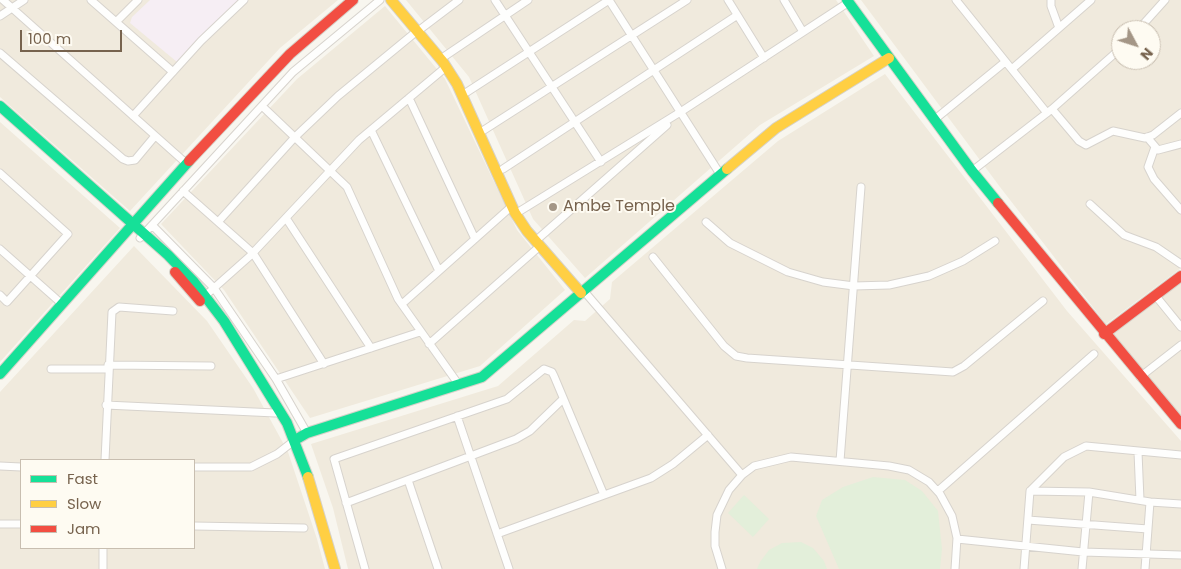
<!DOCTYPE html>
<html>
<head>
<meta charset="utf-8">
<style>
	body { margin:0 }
	#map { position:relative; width:1181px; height:569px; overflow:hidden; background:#f8f6ef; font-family:Poppins,sans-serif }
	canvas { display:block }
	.legend { position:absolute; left:20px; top:459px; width:175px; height:90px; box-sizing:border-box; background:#fefbf2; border:1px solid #c8beb0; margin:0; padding:6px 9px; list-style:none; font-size:15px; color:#77634e }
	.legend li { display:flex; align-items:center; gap:10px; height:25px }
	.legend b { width:25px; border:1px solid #c8beb0 }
	.north { position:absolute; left:1111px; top:20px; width:50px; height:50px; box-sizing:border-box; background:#fefbf2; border:1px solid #c8beb0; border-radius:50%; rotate:130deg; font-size:14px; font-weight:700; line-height:20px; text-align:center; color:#77634e }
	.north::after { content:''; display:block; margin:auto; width:18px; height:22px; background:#a49686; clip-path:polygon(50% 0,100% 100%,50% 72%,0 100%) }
	.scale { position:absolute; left:20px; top:30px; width:102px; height:22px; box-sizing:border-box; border:2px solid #77634e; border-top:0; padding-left:6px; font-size:15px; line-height:18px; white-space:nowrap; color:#77634e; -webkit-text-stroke:4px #fefbf2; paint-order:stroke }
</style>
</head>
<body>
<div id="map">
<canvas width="1181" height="569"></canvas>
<ul class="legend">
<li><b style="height:6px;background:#16e098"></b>Fast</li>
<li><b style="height:6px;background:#ffcf43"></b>Slow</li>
<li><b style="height:6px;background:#f24e42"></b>Jam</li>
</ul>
<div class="north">N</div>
<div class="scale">100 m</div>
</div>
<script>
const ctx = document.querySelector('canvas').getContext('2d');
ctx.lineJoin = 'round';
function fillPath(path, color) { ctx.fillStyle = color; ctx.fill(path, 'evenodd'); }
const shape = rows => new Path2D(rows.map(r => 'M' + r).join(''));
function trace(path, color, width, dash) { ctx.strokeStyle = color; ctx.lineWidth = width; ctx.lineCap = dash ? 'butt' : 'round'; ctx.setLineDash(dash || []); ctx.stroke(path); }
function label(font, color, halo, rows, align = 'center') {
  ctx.font = font + ' Poppins,sans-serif'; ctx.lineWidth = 4; ctx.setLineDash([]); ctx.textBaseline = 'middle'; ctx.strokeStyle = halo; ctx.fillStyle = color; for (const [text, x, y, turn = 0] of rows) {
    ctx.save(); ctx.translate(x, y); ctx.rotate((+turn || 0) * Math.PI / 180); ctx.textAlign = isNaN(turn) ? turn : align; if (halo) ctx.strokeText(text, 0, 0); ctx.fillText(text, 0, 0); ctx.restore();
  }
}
const residential = shape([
	[0,0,338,0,280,48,130,211,0,97],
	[406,0,836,0,874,56,760,125,585,278,533,219,469,77],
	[861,0,1181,0,1181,268,1106,324,1000,187],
	[1121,30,1151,30,1151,60,1121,60],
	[385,6,445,79,517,230,565,290,480,366,310,418,224,290,161,224,297,79],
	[885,74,1067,311,1181,441,1181,569,348,569,333,508,311,444,498,386,574,320,585,321,610,299,612,282,778,141],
	[0,122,120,228,0,362],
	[134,246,207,321,253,388,288,452,317,539,325,569,0,569,0,392],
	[21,460,194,460,194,548,21,548],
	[1181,278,1181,422,1106,334]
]);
const education = shape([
	[150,0,240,0,177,62,130,23,132,17]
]);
const green = shape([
	[873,477,905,480,922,491,938,511,942,549,940,569,839,569,816,516,822,500,843,487],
	[744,495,769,519,753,537,728,513],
	[801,542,813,548,824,561,827,569,757,569,760,562,769,550,782,543]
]);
const street = shape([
	[3,0,187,164],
	[91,0,173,72],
	[495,0,601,162],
	[609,0,720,174],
	[728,0,764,58],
	[784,0,803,32],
	[956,0,1047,113],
	[1051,0,1051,6,1059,28],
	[0,16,24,0],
	[116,22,138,0],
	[422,28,459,0],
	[1138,30,1165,0],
	[0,53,123,159,128,161,135,160,155,136],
	[445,56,528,0],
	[1012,69,1091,0],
	[467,92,609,0],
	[409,98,475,239],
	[262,106,347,187,398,299,459,385],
	[1052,109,1121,48],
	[133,116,201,41,244,0],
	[934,120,1005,62],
	[371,130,439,271],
	[484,130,687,0],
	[1147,137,1158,150,1181,144],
	[1155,147,1148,167,1154,179,1181,210],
	[503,169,736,16],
	[972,171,1052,109,1079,141,1086,145,1113,131,1145,138,1153,135,1181,113],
	[0,173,68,234,7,302,0,295],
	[183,191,253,253,324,364],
	[1090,204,1124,235,1156,247,1181,264],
	[520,211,682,111,849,2],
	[286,218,371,348],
	[218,222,295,137,338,96,417,31],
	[706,222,730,243,788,272,823,282,854,286,889,285,929,276,963,261,995,241],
	[152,225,214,288,276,379,307,433],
	[540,237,667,125],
	[140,238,293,72,380,0],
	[0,249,62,304],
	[653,257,724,346,736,356,747,358,953,372,964,366,1043,301],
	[583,290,742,475],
	[1155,295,1181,327],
	[205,296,250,256,359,140,446,67],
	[402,304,512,206],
	[429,344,540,246],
	[108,365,211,366],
	[51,369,108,369],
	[1140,377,1181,345],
	[276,379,420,332],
	[106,405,275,413],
	[457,416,509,569],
	[1138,452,1140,500],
	[105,460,112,312,119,307,173,311],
	[840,461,861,187],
	[0,466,21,467],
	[194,467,251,467,277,454,295,440],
	[408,480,438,569],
	[938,491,1094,354],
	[1030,491,1089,492],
	[346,503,516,439,530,431,563,399],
	[1028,520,1148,529],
	[0,524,21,524],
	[194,526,304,528],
	[497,534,651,478,673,464,708,435],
	[957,539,1083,552,1181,555],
	[103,569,103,548],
	[365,569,334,459,507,399,544,369,552,372,554,376,604,495],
	[722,569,715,546,715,532,717,515,729,490,742,475,754,466,791,457,889,466,909,470,929,482,940,494,952,516,957,538,955,569],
	[1024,569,1030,491,1064,457,1086,446,1181,455],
	[1082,569,1089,492,1150,502],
	[1145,569,1150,502,1181,504]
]);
const fast = shape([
	[847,0,972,171,998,203],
	[0,106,168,255,194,282,224,321,287,423,308,477],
	[0,374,189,161],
	[295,440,307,433,482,377,727,169]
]);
const slow = shape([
	[391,0,443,62,457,84,515,213,527,231,581,293],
	[727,169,776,128,889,58],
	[308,477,335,569]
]);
const jam = shape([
	[189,161,290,54,353,0],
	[998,203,1181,424],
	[175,272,200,301],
	[1104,334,1181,276]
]);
const markers = [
	[553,207,5,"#a49686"]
];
const poiNames = [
	["Ambe Temple",563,207]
];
fillPath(residential, '#f0eadd');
fillPath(education, '#f6eef4');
fillPath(green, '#e3efda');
trace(street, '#d7d3cd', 9);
trace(fast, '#d6d2c9', 12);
trace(slow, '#d6d2c9', 12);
trace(jam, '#d6d2c9', 12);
trace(street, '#fefefd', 7);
trace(fast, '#16e098', 10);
trace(slow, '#ffcf43', 10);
trace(jam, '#f24e42', 10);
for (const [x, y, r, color] of markers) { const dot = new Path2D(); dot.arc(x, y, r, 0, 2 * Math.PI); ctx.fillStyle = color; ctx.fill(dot); trace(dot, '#fefbf2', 2); }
label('16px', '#77634e', '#fefbf2', poiNames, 'left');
</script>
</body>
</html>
